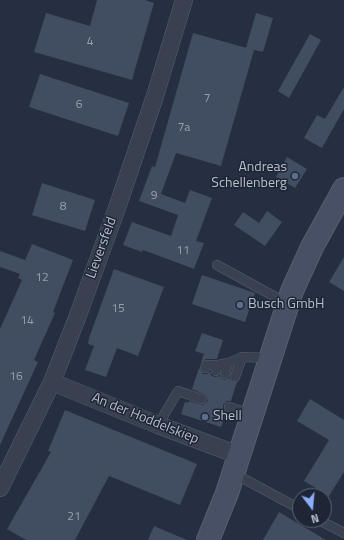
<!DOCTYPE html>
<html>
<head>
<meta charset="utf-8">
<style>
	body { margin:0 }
	#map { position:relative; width:344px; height:540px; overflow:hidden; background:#252f41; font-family:"Titillium Web",sans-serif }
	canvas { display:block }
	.north { position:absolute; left:292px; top:488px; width:40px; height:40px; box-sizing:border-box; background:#1e2636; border:1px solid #5b6272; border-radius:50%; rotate:164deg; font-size:11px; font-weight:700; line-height:16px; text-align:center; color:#b6bdcb }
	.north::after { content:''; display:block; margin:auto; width:14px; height:18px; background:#8caefa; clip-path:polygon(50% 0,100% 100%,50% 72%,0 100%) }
</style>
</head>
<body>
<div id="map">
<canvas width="344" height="540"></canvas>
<div class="north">N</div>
</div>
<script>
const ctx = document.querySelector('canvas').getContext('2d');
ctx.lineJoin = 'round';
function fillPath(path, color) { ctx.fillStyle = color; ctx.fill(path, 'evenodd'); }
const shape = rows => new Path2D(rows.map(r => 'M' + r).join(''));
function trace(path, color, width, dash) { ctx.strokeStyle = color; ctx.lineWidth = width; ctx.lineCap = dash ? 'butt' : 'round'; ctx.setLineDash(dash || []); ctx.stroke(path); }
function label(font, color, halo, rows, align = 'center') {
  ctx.font = font + ' "Titillium Web",sans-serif'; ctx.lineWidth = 3; ctx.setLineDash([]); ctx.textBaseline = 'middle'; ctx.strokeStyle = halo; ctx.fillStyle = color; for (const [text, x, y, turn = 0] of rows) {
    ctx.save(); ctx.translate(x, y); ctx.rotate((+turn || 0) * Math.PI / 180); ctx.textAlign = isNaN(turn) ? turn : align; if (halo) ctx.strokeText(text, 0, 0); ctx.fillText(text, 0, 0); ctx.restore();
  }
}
const building = shape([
	[97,0,145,0,154,3,132,80,34,52,46,13,90,26],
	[256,13,273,18,263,52,246,48],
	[193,33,254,50,221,166,176,153,161,194,185,203,190,190,212,198,196,241,204,243,194,269,143,250,142,252,123,245,132,222,171,236,178,215,139,201,152,166,155,167],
	[310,34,321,40,289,98,278,91],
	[40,74,129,103,118,136,29,107],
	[344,87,344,109,322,148,304,138,317,115,325,119],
	[287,157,307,169,295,188,276,177],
	[42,183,95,200,85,231,32,215],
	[267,211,282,222,265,246,234,225,243,212,259,223],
	[32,244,73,260,53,312,55,313,34,360,38,362,0,445,0,329,22,280,18,278,20,274,0,267,0,251,25,260],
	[344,257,344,291,329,282],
	[114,269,164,287,138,356,117,348,106,377,85,370,94,346,88,344,89,338],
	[202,275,255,293,245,322,192,304],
	[202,333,223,340,217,359,206,359,201,362,204,354,195,351],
	[199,368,203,374,207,374,210,371,211,375,214,377,219,376,224,380,229,378,233,382,237,382,231,401,227,401,223,405,223,409,227,413,221,427,181,414,185,402,188,403,189,401,203,405,208,401,206,395,192,389],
	[310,399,344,420,344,472,329,496,304,481,329,440,297,421],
	[65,410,197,464,180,505,109,476,75,540,26,540,7,529,51,452,48,451],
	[279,512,326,540,263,540],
	[154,526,187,540,148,540]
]);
const service = shape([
	[217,265,288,304],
	[205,368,206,365,218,365],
	[216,371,218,365,228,363],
	[225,374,228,363,242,357],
	[235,377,242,357,270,358],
	[229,407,252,414],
	[158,425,178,391,202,399],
	[233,473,300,509],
	[319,520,344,533]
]);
const minor = shape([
	[52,382,158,425,238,455],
	[0,488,52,382,77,318,117,208,155,96,184,0]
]);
const secondary = shape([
	[208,540,227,493,292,291,312,247,344,189]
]);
const markers = [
	[295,176,4,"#5c6f8a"],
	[240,305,4,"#5c6f8a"],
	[205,417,4,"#5c6f8a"]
];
const numberNames = [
	["4",90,42],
	["7",207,99],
	["6",79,105],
	["7a",184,128],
	["9",154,196],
	["8",63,207],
	["11",183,251],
	["12",42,278],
	["15",118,309],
	["14",27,321],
	["16",16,377],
	["21",74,517]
];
const poiNames = [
	["Andreas",287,168,"right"],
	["Schellenberg",287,184,"right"],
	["Busch GmbH",248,305],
	["Shell",213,417]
];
const streetNames = [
	["Lieversfeld",102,248,-70],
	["An der Hoddelskiep",145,419,22]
];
fillPath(building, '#414d61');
trace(service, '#575f6e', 10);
trace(minor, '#575f6e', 18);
trace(secondary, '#575f6e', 24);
trace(service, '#394151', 9);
trace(minor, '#394151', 17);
trace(secondary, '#475064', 22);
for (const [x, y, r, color] of markers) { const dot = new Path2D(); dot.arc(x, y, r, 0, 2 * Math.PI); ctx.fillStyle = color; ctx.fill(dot); trace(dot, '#1e2636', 1.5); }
label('12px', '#99a1b0', null, numberNames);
label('14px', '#b6bdcb', '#1e2636', poiNames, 'left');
label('14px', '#b6bdcb', '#1e2636', streetNames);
</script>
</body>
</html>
